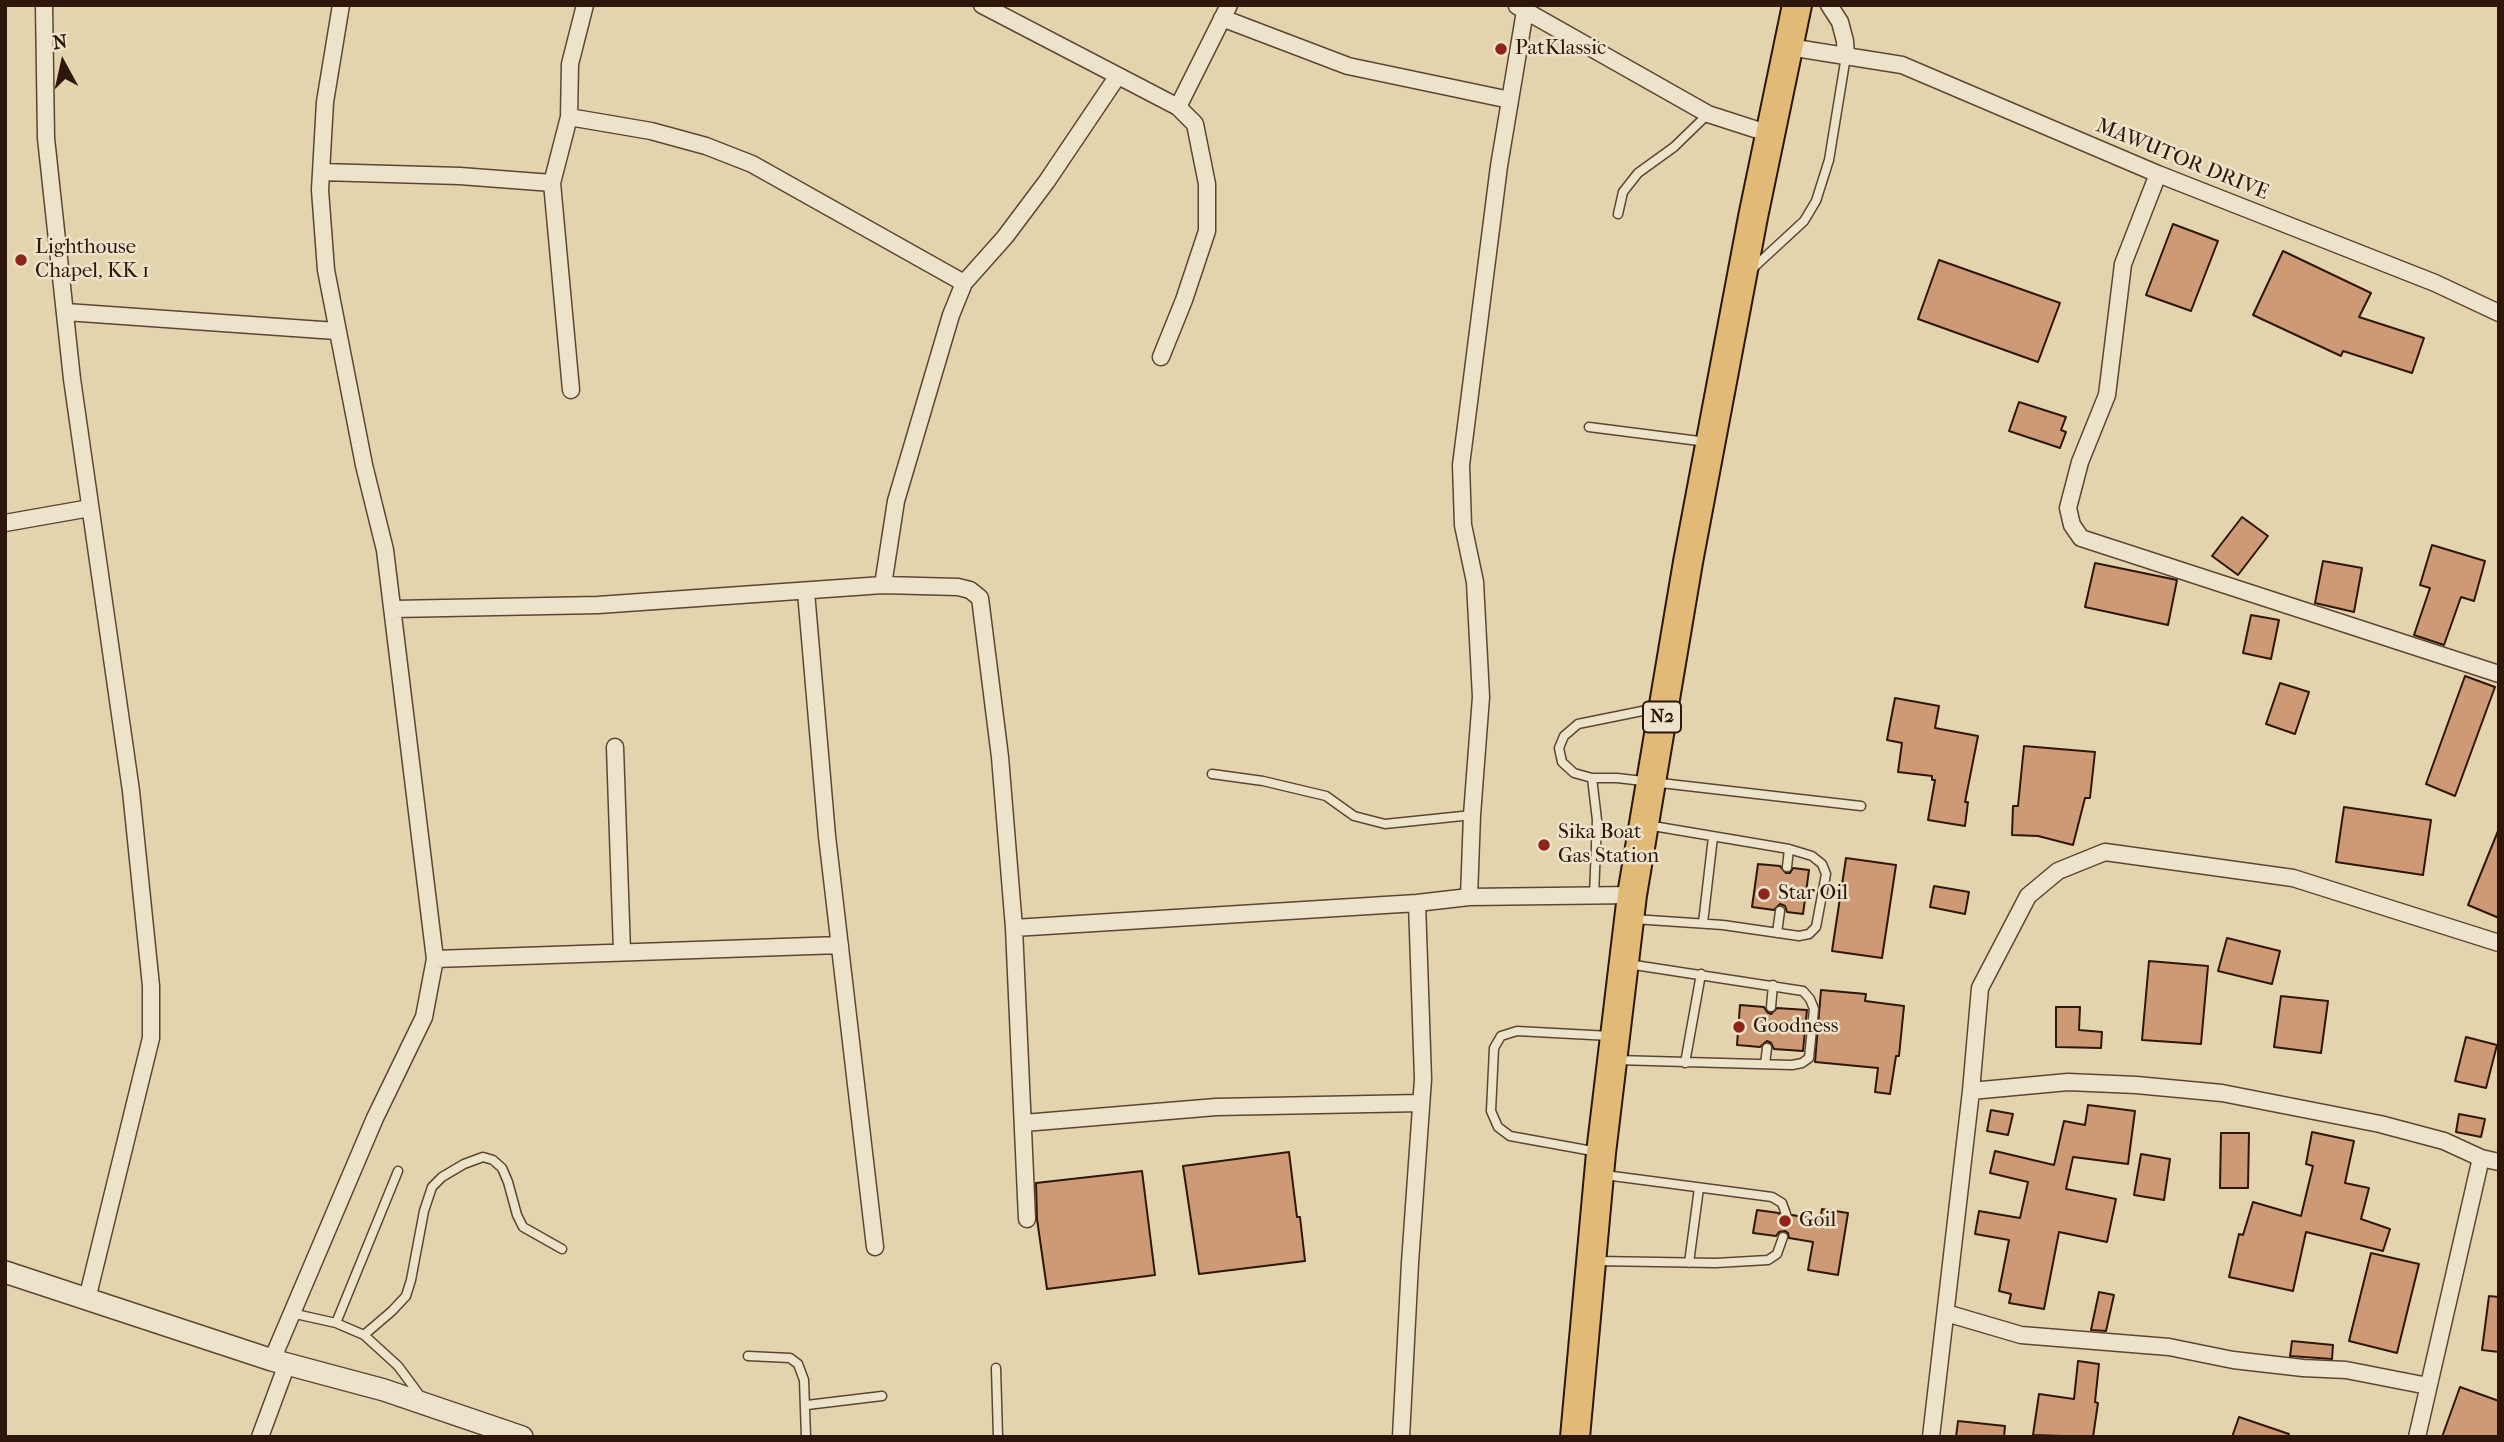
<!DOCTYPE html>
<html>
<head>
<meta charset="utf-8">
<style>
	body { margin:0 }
	#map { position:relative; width:2504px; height:1442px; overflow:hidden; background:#e4d4ae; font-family:"IM FELL French Canon",serif }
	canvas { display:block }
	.frame { position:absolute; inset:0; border:7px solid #2f160a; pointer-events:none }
	.north { position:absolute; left:28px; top:28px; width:70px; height:70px; -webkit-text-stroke:5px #ede3ca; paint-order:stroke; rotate:352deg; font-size:19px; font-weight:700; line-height:28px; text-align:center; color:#2f160a }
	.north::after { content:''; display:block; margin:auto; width:24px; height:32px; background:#2f160a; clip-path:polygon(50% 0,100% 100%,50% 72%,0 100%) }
</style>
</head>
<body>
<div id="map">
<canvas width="2504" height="1442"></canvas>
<div class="frame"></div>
<div class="north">N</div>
</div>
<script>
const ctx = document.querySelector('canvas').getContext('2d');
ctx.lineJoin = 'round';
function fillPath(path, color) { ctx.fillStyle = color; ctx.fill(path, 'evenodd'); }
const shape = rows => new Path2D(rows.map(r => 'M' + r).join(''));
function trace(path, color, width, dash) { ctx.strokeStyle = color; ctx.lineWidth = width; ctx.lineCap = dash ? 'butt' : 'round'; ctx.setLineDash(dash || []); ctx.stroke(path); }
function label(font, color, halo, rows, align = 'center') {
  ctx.font = font + ' "IM FELL French Canon",serif'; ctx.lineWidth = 5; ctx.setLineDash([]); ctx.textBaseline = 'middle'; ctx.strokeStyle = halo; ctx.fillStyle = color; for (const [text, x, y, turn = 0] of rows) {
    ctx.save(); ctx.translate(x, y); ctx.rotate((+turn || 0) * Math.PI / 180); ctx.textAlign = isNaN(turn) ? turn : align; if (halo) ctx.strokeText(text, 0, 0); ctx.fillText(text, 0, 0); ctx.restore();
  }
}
const building = shape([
	[2173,224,2218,241,2191,311,2146,295,2173,224],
	[2283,251,2371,293,2359,317,2424,338,2412,373,2343,351,2341,356,2253,315,2283,251],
	[1939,260,2060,303,2038,362,1918,319,1939,260],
	[2019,402,2066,417,2061,430,2066,432,2060,448,2009,431,2019,402],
	[2242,517,2268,536,2238,575,2212,556,2242,517],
	[2432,545,2485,561,2474,601,2461,597,2444,645,2414,635,2430,588,2420,585,2432,545],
	[2323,561,2362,568,2354,612,2315,603,2323,561],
	[2095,563,2177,580,2168,625,2085,607,2095,563],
	[2251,615,2279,620,2271,659,2243,653,2251,615],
	[2465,676,2495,687,2455,796,2426,784,2465,676],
	[2280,683,2309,692,2295,734,2266,724,2280,683],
	[1895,698,1939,706,1935,728,1978,736,1965,802,1968,802,1965,826,1928,820,1935,780,1932,780,1932,776,1898,772,1902,743,1887,740,1895,698],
	[2024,746,2095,752,2090,798,2085,798,2073,845,2038,836,2012,835,2013,806,2018,806,2024,746],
	[2344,807,2431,820,2423,875,2336,862,2344,807],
	[2498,831,2499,831,2499,918,2468,905,2498,831],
	[1846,858,1896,865,1882,958,1832,951,1846,858],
	[1758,864,1780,866,1786,873,1790,873,1793,868,1809,870,1803,914,1787,912,1785,906,1780,904,1774,910,1752,907,1758,864],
	[1934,886,1969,892,1965,914,1930,907,1934,886],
	[2227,938,2280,951,2272,984,2218,971,2227,938],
	[2149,961,2208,966,2201,1044,2142,1040,2149,961],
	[1821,990,1866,994,1865,1001,1904,1006,1899,1056,1896,1056,1890,1094,1875,1092,1878,1068,1815,1062,1821,990],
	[2281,996,2328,1001,2321,1053,2274,1047,2281,996],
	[1740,1005,1764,1007,1767,1012,1771,1014,1777,1008,1807,1010,1803,1051,1774,1049,1771,1043,1767,1041,1760,1047,1737,1045,1740,1005],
	[2056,1007,2080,1007,2079,1030,2102,1032,2101,1048,2056,1047,2056,1007],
	[2466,1037,2497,1045,2486,1088,2455,1081,2466,1037],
	[2088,1105,2135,1111,2128,1164,2073,1157,2066,1189,2116,1199,2107,1242,2059,1232,2044,1309,2009,1303,2011,1294,1999,1291,2009,1240,1975,1234,1979,1211,2020,1218,2028,1182,1990,1173,1995,1151,2054,1165,2064,1121,2085,1125,2088,1105],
	[1991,1110,2013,1114,2008,1135,1987,1131,1991,1110],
	[2459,1114,2485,1119,2481,1137,2456,1132,2459,1114],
	[2312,1132,2354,1141,2345,1183,2369,1188,2361,1219,2390,1229,2383,1251,2306,1232,2293,1291,2229,1277,2239,1234,2243,1235,2253,1202,2301,1216,2313,1166,2306,1164,2312,1132],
	[2221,1133,2249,1133,2248,1188,2220,1188,2221,1133],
	[1289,1152,1297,1217,1300,1217,1305,1261,1199,1274,1183,1166,1289,1152],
	[2141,1154,2170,1159,2164,1200,2134,1195,2141,1154],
	[1142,1171,1155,1275,1047,1289,1037,1219,1036,1183,1142,1171],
	[1822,1209,1848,1213,1838,1275,1808,1270,1813,1242,1789,1238,1788,1233,1785,1231,1779,1232,1776,1236,1753,1233,1757,1210,1779,1213,1781,1219,1786,1220,1792,1215,1820,1220,1822,1209],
	[2371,1253,2419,1264,2397,1353,2349,1341,2371,1253],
	[2099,1292,2114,1295,2106,1331,2091,1330,2099,1292],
	[2489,1296,2499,1297,2499,1352,2482,1350,2489,1296],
	[2292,1341,2333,1345,2332,1359,2290,1356,2292,1341],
	[2078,1361,2099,1364,2095,1402,2098,1403,2093,1437,2033,1435,2039,1394,2074,1399,2078,1361],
	[2460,1387,2499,1401,2499,1437,2442,1437,2460,1387],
	[2239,1417,2289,1434,2288,1437,2232,1437,2239,1417],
	[1958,1421,2005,1426,2004,1437,1956,1437,1958,1421]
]);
const service = shape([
	[1618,214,1623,192,1638,173,1674,147,1708,114],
	[1751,270,1804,221,1816,201,1829,160,1846,56],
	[1589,427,1707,442],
	[1657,708,1578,724,1564,736,1559,748,1562,762,1574,773,1592,778,1617,778,1861,806],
	[1212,774,1263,781,1326,796,1354,816,1385,824,1472,815],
	[1592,778,1597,820,1594,896],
	[1787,867,1789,849],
	[1634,919,1723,925,1799,936,1809,934,1816,927,1826,874,1822,864,1812,856,1789,849,1647,825],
	[1703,923,1713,837],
	[1777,933,1780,911],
	[1771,1007,1773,985],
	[1616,1060,1792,1065,1802,1063,1809,1058,1814,1009,1810,999,1803,991,1628,964],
	[1685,1063,1701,974],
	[1765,1064,1767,1048],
	[1598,1152,1510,1136,1498,1127,1491,1111,1494,1048,1501,1036,1517,1031,1610,1036],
	[1605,1175,1772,1197,1782,1203,1786,1214],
	[1597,1261,1716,1263,1768,1260,1777,1254,1783,1237],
	[1689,1263,1699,1188],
	[291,1313,336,1323,364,1335,398,1366,421,1397],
	[336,1323,398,1171],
	[364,1335,392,1311,406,1296,411,1280,424,1211,432,1187,442,1177,464,1164,483,1157,493,1160,502,1168,508,1182,517,1215,523,1227,562,1249],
	[748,1356,790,1358,798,1364,804,1380,806,1437],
	[996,1368,998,1437],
	[807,1405,882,1396]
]);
const minor = shape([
	[44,5,46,138,72,379,131,791,151,986,151,1038,87,1299],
	[982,5,1178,107,1195,124,1207,184,1207,231,1184,300,1161,357],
	[1829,5,1840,22,1845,41,1846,56],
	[1517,6,1708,114,1770,134],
	[1222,18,1348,66,1510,100],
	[1789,47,1902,65,2158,174,2435,283,2499,313],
	[1178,107,1229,5],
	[569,117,651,131,706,146,752,164,964,283],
	[321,172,460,176,552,183,569,117,570,64,585,5],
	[2158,174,2123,264,2107,395,2080,462,2068,508,2072,525,2081,538,2499,674],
	[552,183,571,390],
	[66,312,336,331],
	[5,523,90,508],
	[883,585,896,501,951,315,964,283,1005,237,1047,181,1117,77],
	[806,592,827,836,875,1247],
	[394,609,598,605,883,585,958,587,970,590,980,598,1000,757,1014,928,1027,1219],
	[615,747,622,952],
	[1469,897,1472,815,1481,697,1475,582,1463,525,1461,465,1499,166,1526,5],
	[1014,928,1417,903,1469,897,1632,895],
	[435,959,840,945],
	[1971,1091,1980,988,2028,896,2058,871,2105,852,2293,878,2499,943],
	[1024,1123,1216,1107,1421,1103],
	[1946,1313,2021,1335,2169,1347,2233,1360,2303,1368,2346,1370,2428,1386],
	[272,1360,375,1118,424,1017,435,959,385,550,364,465,326,270,320,190,325,102,341,5],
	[260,1437,287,1364],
	[1401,1437,1410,1263,1423,1079,1417,903],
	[1931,1437,1971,1091,2068,1082,2136,1085,2222,1093,2380,1124,2444,1141,2481,1158],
	[2417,1437,2481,1158,2499,1162]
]);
const tertiary = shape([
	[5,1272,272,1360,384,1390,522,1437]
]);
const trunk = shape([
	[1575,1437,1601,1153,1632,895,1688,562,1753,217,1797,5]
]);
const markers = [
	[1501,49,7,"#8f2418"],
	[21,260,7,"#8f2418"],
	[1544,845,7,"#8f2418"],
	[1764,894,7,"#8f2418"],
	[1739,1027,7,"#8f2418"],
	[1785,1221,7,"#8f2418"]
];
const shields = [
	[1662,717,38]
];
const shieldNames = [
	["N2",1662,717]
];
const poiNames = [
	["PatKlassic",1515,49],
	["Lighthouse",35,248],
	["Chapel, KK 1",35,272],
	["Sika Boat",1558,833],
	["Gas Station",1558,857],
	["Star Oil",1778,894],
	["Goodness",1753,1027],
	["Goil",1799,1221]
];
const streetNames = [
	["MAWUTOR DRIVE",2182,160,22]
];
fillPath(building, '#ce9975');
trace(building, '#2f160a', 2);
trace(service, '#5c4633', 11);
trace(minor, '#5c4633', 19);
trace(tertiary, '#5c4633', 24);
trace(trunk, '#2f160a', 32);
trace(service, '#ede3ca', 8);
trace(minor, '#ede3ca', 16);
trace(tertiary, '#ede3ca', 21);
trace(trunk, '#e2ba77', 28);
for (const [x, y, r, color] of markers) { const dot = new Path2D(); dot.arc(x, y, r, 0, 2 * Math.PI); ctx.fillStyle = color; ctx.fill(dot); trace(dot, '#ede3ca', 2.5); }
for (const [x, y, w] of shields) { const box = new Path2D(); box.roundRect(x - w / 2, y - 15.5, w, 31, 5); ctx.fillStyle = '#ede3ca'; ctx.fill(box); trace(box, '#2f160a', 2); }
label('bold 19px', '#2f160a', null, shieldNames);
label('21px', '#2f160a', '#ede3ca', poiNames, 'left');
label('21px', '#2f160a', '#ede3ca', streetNames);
</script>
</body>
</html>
